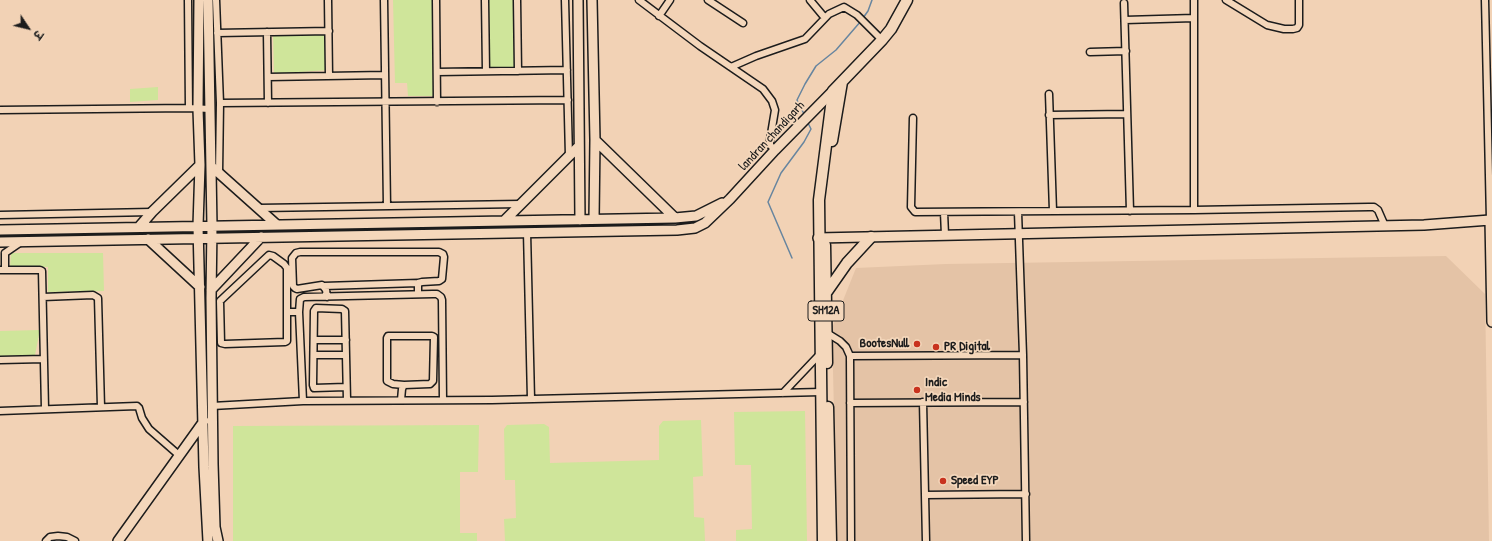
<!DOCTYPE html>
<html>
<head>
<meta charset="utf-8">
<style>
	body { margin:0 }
	#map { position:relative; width:1492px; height:541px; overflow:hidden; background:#f2d2b5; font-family:"Patrick Hand","Playpen Sans Deva",sans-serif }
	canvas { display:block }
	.north { position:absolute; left:8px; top:8px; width:40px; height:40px; -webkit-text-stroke:3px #f4d7bb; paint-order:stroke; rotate:125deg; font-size:11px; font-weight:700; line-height:16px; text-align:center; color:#1c1c1c }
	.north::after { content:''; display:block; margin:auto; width:14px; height:18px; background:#1c1c1c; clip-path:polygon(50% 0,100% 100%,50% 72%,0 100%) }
</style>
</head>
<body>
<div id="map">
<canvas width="1492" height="541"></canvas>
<div class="north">उ</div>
</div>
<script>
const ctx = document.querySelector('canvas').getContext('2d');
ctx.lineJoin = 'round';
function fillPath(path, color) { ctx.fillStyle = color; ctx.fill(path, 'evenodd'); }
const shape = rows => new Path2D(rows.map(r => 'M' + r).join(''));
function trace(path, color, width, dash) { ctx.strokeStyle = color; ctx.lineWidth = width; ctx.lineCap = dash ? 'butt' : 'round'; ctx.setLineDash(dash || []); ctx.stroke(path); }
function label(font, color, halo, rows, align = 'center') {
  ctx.font = font + ' "Patrick Hand",sans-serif'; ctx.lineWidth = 3.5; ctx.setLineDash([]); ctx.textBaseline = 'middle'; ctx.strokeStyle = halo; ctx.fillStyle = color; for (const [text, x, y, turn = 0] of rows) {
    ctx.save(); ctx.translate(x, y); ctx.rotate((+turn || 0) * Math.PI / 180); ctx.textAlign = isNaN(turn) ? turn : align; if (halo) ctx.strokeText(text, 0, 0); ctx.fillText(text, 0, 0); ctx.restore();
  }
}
const built = shape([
	[1446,256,1485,294,1489,541,837,541,832,328,856,268,946,264]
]);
const green = shape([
	[393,0,432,0,433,96,408,96,407,83,395,83],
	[488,0,513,0,514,67,488,67],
	[326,32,328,70,274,74,273,34],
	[158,87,158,100,130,102,130,89],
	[11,253,103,253,104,291,48,292,48,267,10,267],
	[40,330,35,355,0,356,0,331],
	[805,411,807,541,736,541,736,530,752,529,751,465,735,465,734,412],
	[701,420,703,476,693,477,694,517,704,518,705,541,505,541,504,519,516,518,515,480,505,480,504,429,507,425,544,424,549,427,550,463,659,460,659,426,663,421],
	[479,425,478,472,460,472,460,533,477,533,477,541,233,541,233,426]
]);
const stream = shape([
	[863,18,868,11,872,0],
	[805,116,797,100,805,84,816,66,836,50,861,21],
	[792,258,768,202,781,173,804,142,811,129,807,121]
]);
const street = shape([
	[188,0,189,108],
	[216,0,220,103,219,173],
	[328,0,329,76],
	[384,0,387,206],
	[436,0,437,102],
	[485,0,486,71],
	[517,0,518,71],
	[565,0,569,156],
	[639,0,700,46,763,89,772,101,775,110,770,140,770,145,775,150],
	[708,0,743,23],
	[810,0,825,18],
	[1194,0,1194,210],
	[1226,0,1267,25,1284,29,1293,29,1297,28,1299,25,1299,0],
	[1485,0,1490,220,1492,220],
	[1124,3,1130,211],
	[659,16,670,0],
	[1125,20,1194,18],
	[267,32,268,103],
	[217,33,329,31],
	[1090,52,1126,51],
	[731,67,756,56,805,39,829,14,844,7,857,15,882,40],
	[437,72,567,70],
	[268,77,385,75],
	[1049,94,1053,211],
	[220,103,568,100],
	[0,110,189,108,210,109],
	[1049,115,1127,114],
	[913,118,911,207,915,212,1194,210,1369,207,1374,207,1378,210,1385,226],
	[259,208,521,204],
	[944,212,945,235],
	[1018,212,1023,355,1026,541],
	[0,215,152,212],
	[527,232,531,399],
	[5,253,21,242],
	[0,270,40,270,42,271,45,409],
	[5,270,5,253],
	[324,286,418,283],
	[43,297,93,295,98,298,101,407],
	[327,297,326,290,322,285,297,289,295,288,293,286,292,258,296,253,300,252,439,252,443,254,444,257,442,279,439,281,422,282,418,283,418,294],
	[287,312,287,268,284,264,273,256,269,255,220,301,221,343,225,344,285,342,287,341,287,312,299,312],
	[827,333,840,341,846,347,850,356],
	[314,340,346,340],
	[314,355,346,355],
	[0,360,44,359],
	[346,387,314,388,313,385,314,311,316,308,342,309,345,311,347,400],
	[783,393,820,354],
	[401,400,402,389,404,385,430,384,433,381,434,337,432,336,388,336,387,338,387,381,393,384,404,385],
	[303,401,299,312,300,299,304,297,433,294,437,294,441,297,442,300,443,400],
	[923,402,926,541],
	[850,403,1024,402],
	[212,406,303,401,492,400,821,392],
	[0,411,137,406,139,408,142,418,149,429,180,456],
	[925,495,1026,494],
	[46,541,50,537,58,536,67,537,75,541],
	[851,541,850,356,1023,355]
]);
const secondary = shape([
	[199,0,198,109,200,165,198,226,204,467,208,541],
	[208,0,212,226,211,298,213,464,215,527,218,541],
	[578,0,580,220],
	[592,0,595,140,594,219],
	[595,140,675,218],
	[211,166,277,225],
	[504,221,579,146],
	[139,227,152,212,200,165],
	[0,230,675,218,696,216,722,203],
	[818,238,1424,225,1490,220,1492,322],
	[148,239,200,287],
	[0,242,677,230,695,228,705,223,730,199,775,150,833,91],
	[211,290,261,237],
	[118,541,204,421]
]);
const primary = shape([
	[832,141,842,82],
	[825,245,827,363],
	[826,293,847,263,871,237],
	[828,407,831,541],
	[823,541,819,200,833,91,882,40,891,29,907,0]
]);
const markers = [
	[917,344,4,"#c8321e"],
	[936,347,4,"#c8321e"],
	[917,390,4,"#c8321e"],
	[943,481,4,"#c8321e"]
];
const shields = [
	[826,311,36]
];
const shieldNames = [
	["SH12A",826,311]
];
const streetNames = [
	["landran chandigarh",772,136,-47]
];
const poiNames = [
	["BootesNull",909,344,"right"],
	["PR Digital",944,347],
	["Indic",925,383],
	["Media Minds",925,398],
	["Speed EYP",951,481]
];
fillPath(built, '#e4c3a6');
fillPath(green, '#cfe59a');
trace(stream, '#67859f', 1.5);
trace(street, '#1c1c1c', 9);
trace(secondary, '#1c1c1c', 12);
trace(primary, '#1c1c1c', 13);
trace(street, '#f4d7bb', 6);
trace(secondary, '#f4d7bb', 9);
trace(primary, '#f4d7bb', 10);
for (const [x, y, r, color] of markers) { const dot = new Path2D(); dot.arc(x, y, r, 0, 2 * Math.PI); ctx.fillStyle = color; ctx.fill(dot); trace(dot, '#f4d7bb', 1.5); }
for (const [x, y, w] of shields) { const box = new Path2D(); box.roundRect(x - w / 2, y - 10, w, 20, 3); ctx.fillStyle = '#f4d7bb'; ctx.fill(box); trace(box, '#1c1c1c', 1); }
label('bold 12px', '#1c1c1c', null, shieldNames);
label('13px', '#1c1c1c', '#f4d7bb', streetNames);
label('bold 13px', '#1c1c1c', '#f4d7bb', poiNames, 'left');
</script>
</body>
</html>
